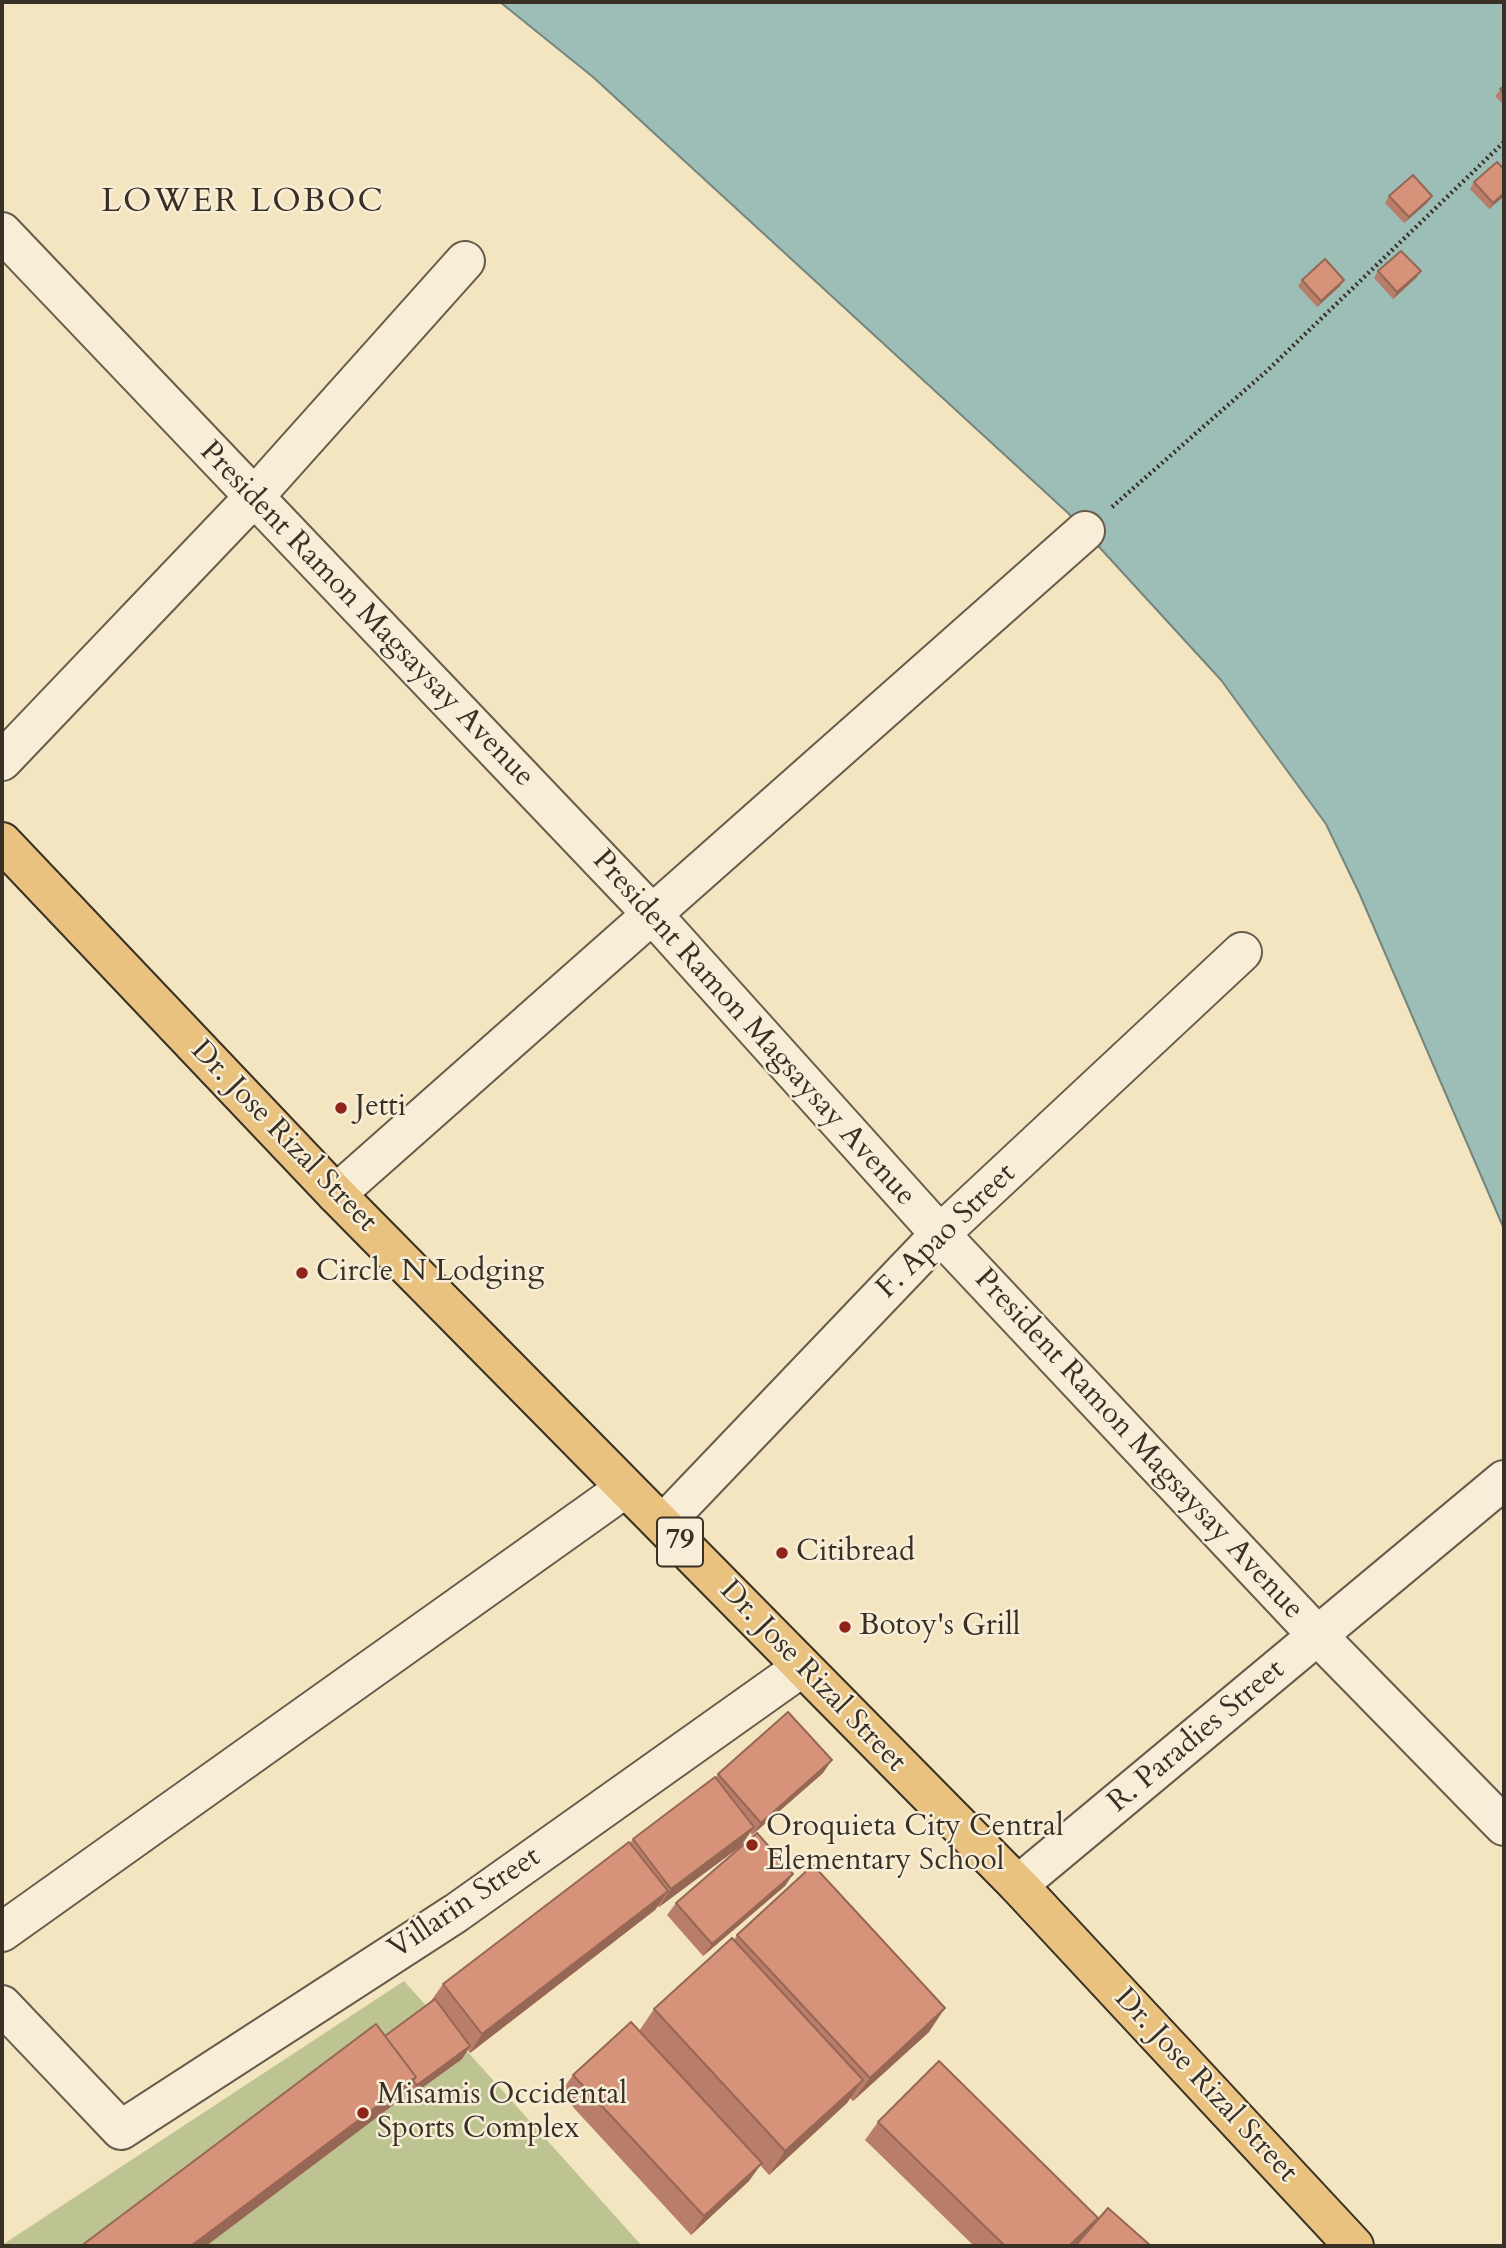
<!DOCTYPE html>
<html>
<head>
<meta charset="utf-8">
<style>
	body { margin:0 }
	#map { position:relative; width:1506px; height:2248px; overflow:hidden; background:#f4e5c1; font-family:Cardo,serif }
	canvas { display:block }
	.frame { position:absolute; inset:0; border:4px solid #382f25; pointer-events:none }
</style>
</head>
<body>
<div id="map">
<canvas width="1506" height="2248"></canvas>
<div class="frame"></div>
</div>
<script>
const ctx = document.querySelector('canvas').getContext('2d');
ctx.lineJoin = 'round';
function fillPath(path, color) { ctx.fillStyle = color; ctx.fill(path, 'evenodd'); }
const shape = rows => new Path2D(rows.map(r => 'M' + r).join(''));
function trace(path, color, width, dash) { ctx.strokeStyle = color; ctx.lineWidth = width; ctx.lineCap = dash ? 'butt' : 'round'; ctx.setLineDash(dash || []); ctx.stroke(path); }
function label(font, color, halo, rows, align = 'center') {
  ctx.font = font + ' Cardo,serif'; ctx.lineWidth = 5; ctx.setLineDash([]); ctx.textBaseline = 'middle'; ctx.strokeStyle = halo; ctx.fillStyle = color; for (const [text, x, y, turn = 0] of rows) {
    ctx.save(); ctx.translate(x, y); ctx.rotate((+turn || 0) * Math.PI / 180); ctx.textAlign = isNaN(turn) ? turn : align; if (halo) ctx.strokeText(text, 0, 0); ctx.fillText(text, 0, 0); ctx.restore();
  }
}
const green = shape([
	[404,1981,642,2246,2,2246,2,2245]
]);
const water = shape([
	[500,2,1504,2,1504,1229,1360,895,1326,824,1221,680,1068,513,593,77,500,2]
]);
const path = shape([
	[1112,507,1269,369,1504,142]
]);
const minor = shape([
	[2,232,652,914,940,1234,1318,1636,1504,1826],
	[2,761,253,498,465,261],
	[336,1194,1085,531],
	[663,1524,940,1234,1242,952],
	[1018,1885,1504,1480],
	[2,1932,624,1489],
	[2,2005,121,2130,456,1913,801,1668]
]);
const highway = shape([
	[2,842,336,1194,1018,1885,1354,2246]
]);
const wall = shape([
	[1504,86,1504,105,1495,96],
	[1474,182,1504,196,1489,209,1470,189],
	[1389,196,1432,196,1427,203,1404,223,1385,203],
	[1378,271,1421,271,1416,278,1393,299,1374,278],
	[1302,280,1340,286,1317,307,1298,286],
	[823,1773,752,1835,750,1832,741,1846,659,1907,658,1906,655,1910,470,2053,468,2050,462,2059,408,2098,405,2093,400,2100,385,2036,431,2001,443,1984,630,1843,633,1839,716,1777,718,1774],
	[793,1874,785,1886,703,1956,667,1915,676,1903],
	[737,1935,929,2032,853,2101,850,2098,847,2103,769,2175,760,2165,749,2181,691,2235,560,2093,573,2075,639,2031,654,2009,734,1940],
	[878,2122,1098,2218,1092,2227,1151,2246,974,2246,865,2140]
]);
const shadedWall = shape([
	[1504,193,1504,196,1489,209,1493,203],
	[1432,196,1427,203,1404,223,1409,217],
	[1421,271,1416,278,1393,299,1397,292],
	[1344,280,1340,286,1317,307,1321,301],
	[832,1760,823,1773,752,1835,761,1823],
	[754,1827,741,1846,659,1907,671,1889],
	[793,1874,785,1886,703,1956,712,1944],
	[668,1891,655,1910,470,2053,482,2034],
	[945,2008,929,2032,853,2101,870,2078],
	[470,2046,462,2059,408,2098,417,2085],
	[416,2077,400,2100,206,2246,191,2246],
	[863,2080,847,2103,769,2175,785,2151],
	[762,2163,749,2181,691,2235,704,2216],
	[1098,2218,1086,2236,1075,2246,1069,2246]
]);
const building = shape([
	[1504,86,1504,94,1500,89,1504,86],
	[1497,162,1504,169,1504,193,1493,203,1474,182,1497,162],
	[1413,175,1432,196,1409,217,1389,196,1413,175],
	[1401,251,1421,271,1397,292,1378,271,1401,251],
	[1325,259,1344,280,1321,301,1302,280,1325,259],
	[788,1712,832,1760,761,1823,718,1774,788,1712],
	[715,1777,754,1827,671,1889,633,1839,715,1777],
	[757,1833,793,1874,712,1944,676,1903,757,1833],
	[629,1842,668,1891,482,2034,443,1984,629,1842],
	[813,1865,945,2008,870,2078,737,1935,813,1865],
	[732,1938,863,2080,785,2151,654,2009,732,1938],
	[435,1999,470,2046,417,2085,413,2081,416,2077,385,2036,435,1999],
	[631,2022,762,2163,704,2216,573,2075,631,2022],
	[376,2024,416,2077,191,2246,81,2246,376,2024],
	[939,2061,1098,2218,1069,2246,1005,2246,878,2122,939,2061],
	[1108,2208,1151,2246,1075,2246,1108,2208]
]);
const markers = [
	[341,1108,7,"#8f2418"],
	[302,1273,7,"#8f2418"],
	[782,1553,7,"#8f2418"],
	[845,1627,7,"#8f2418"],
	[752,1845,7,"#8f2418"],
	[363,2113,7,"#8f2418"]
];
const shields = [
	[680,1542,46]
];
const shieldNames = [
	["79",680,1542]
];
const streetNames = [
	["President Ramon Magsaysay Avenue",366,615,46],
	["President Ramon Magsaysay Avenue",753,1029,48],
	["Dr. Jose Rizal Street",283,1137,46],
	["F. Apao Street",947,1232,-44],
	["President Ramon Magsaysay Avenue",1138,1445,47],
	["Dr. Jose Rizal Street",812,1677,46],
	["R. Paradies Street",1197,1737,-40],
	["Villarin Street",465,1904,-34],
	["Dr. Jose Rizal Street",1205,2086,47]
];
const poiNames = [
	["Jetti",355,1108],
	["Circle N Lodging",316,1273],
	["Citibread",796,1553],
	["Botoy's Grill",859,1627],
	["Oroquieta City Central",766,1828],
	["Elementary School",766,1862],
	["Misamis Occidental",377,2096],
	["Sports Complex",377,2130]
];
const quarterNames = [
	["LOWER LOBOC",243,203]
];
fillPath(green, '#bec491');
fillPath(water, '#9cbeb7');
trace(water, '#74857d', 2);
trace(minor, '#675c4c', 42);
trace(highway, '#382f25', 42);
trace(path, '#382f25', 4.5, [2, 3.5]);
trace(minor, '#f8eed7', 38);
trace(highway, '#eac280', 38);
fillPath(wall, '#b97e69');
fillPath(shadedWall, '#966755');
fillPath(building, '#d7937a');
trace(building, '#966755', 2);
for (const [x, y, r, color] of markers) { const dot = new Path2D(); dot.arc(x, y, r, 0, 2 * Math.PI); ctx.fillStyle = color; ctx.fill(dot); trace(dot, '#f8eed7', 2.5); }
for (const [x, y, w] of shields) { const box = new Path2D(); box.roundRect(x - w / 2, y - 24.5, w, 49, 5); ctx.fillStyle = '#f8eed7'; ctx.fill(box); trace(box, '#382f25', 2); }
label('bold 28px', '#382f25', null, shieldNames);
label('30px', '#382f25', '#f8eed7', streetNames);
label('30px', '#382f25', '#f8eed7', poiNames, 'left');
ctx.letterSpacing = '2px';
label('33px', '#382f25', '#f8eed7', quarterNames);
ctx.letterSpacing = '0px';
</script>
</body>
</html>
